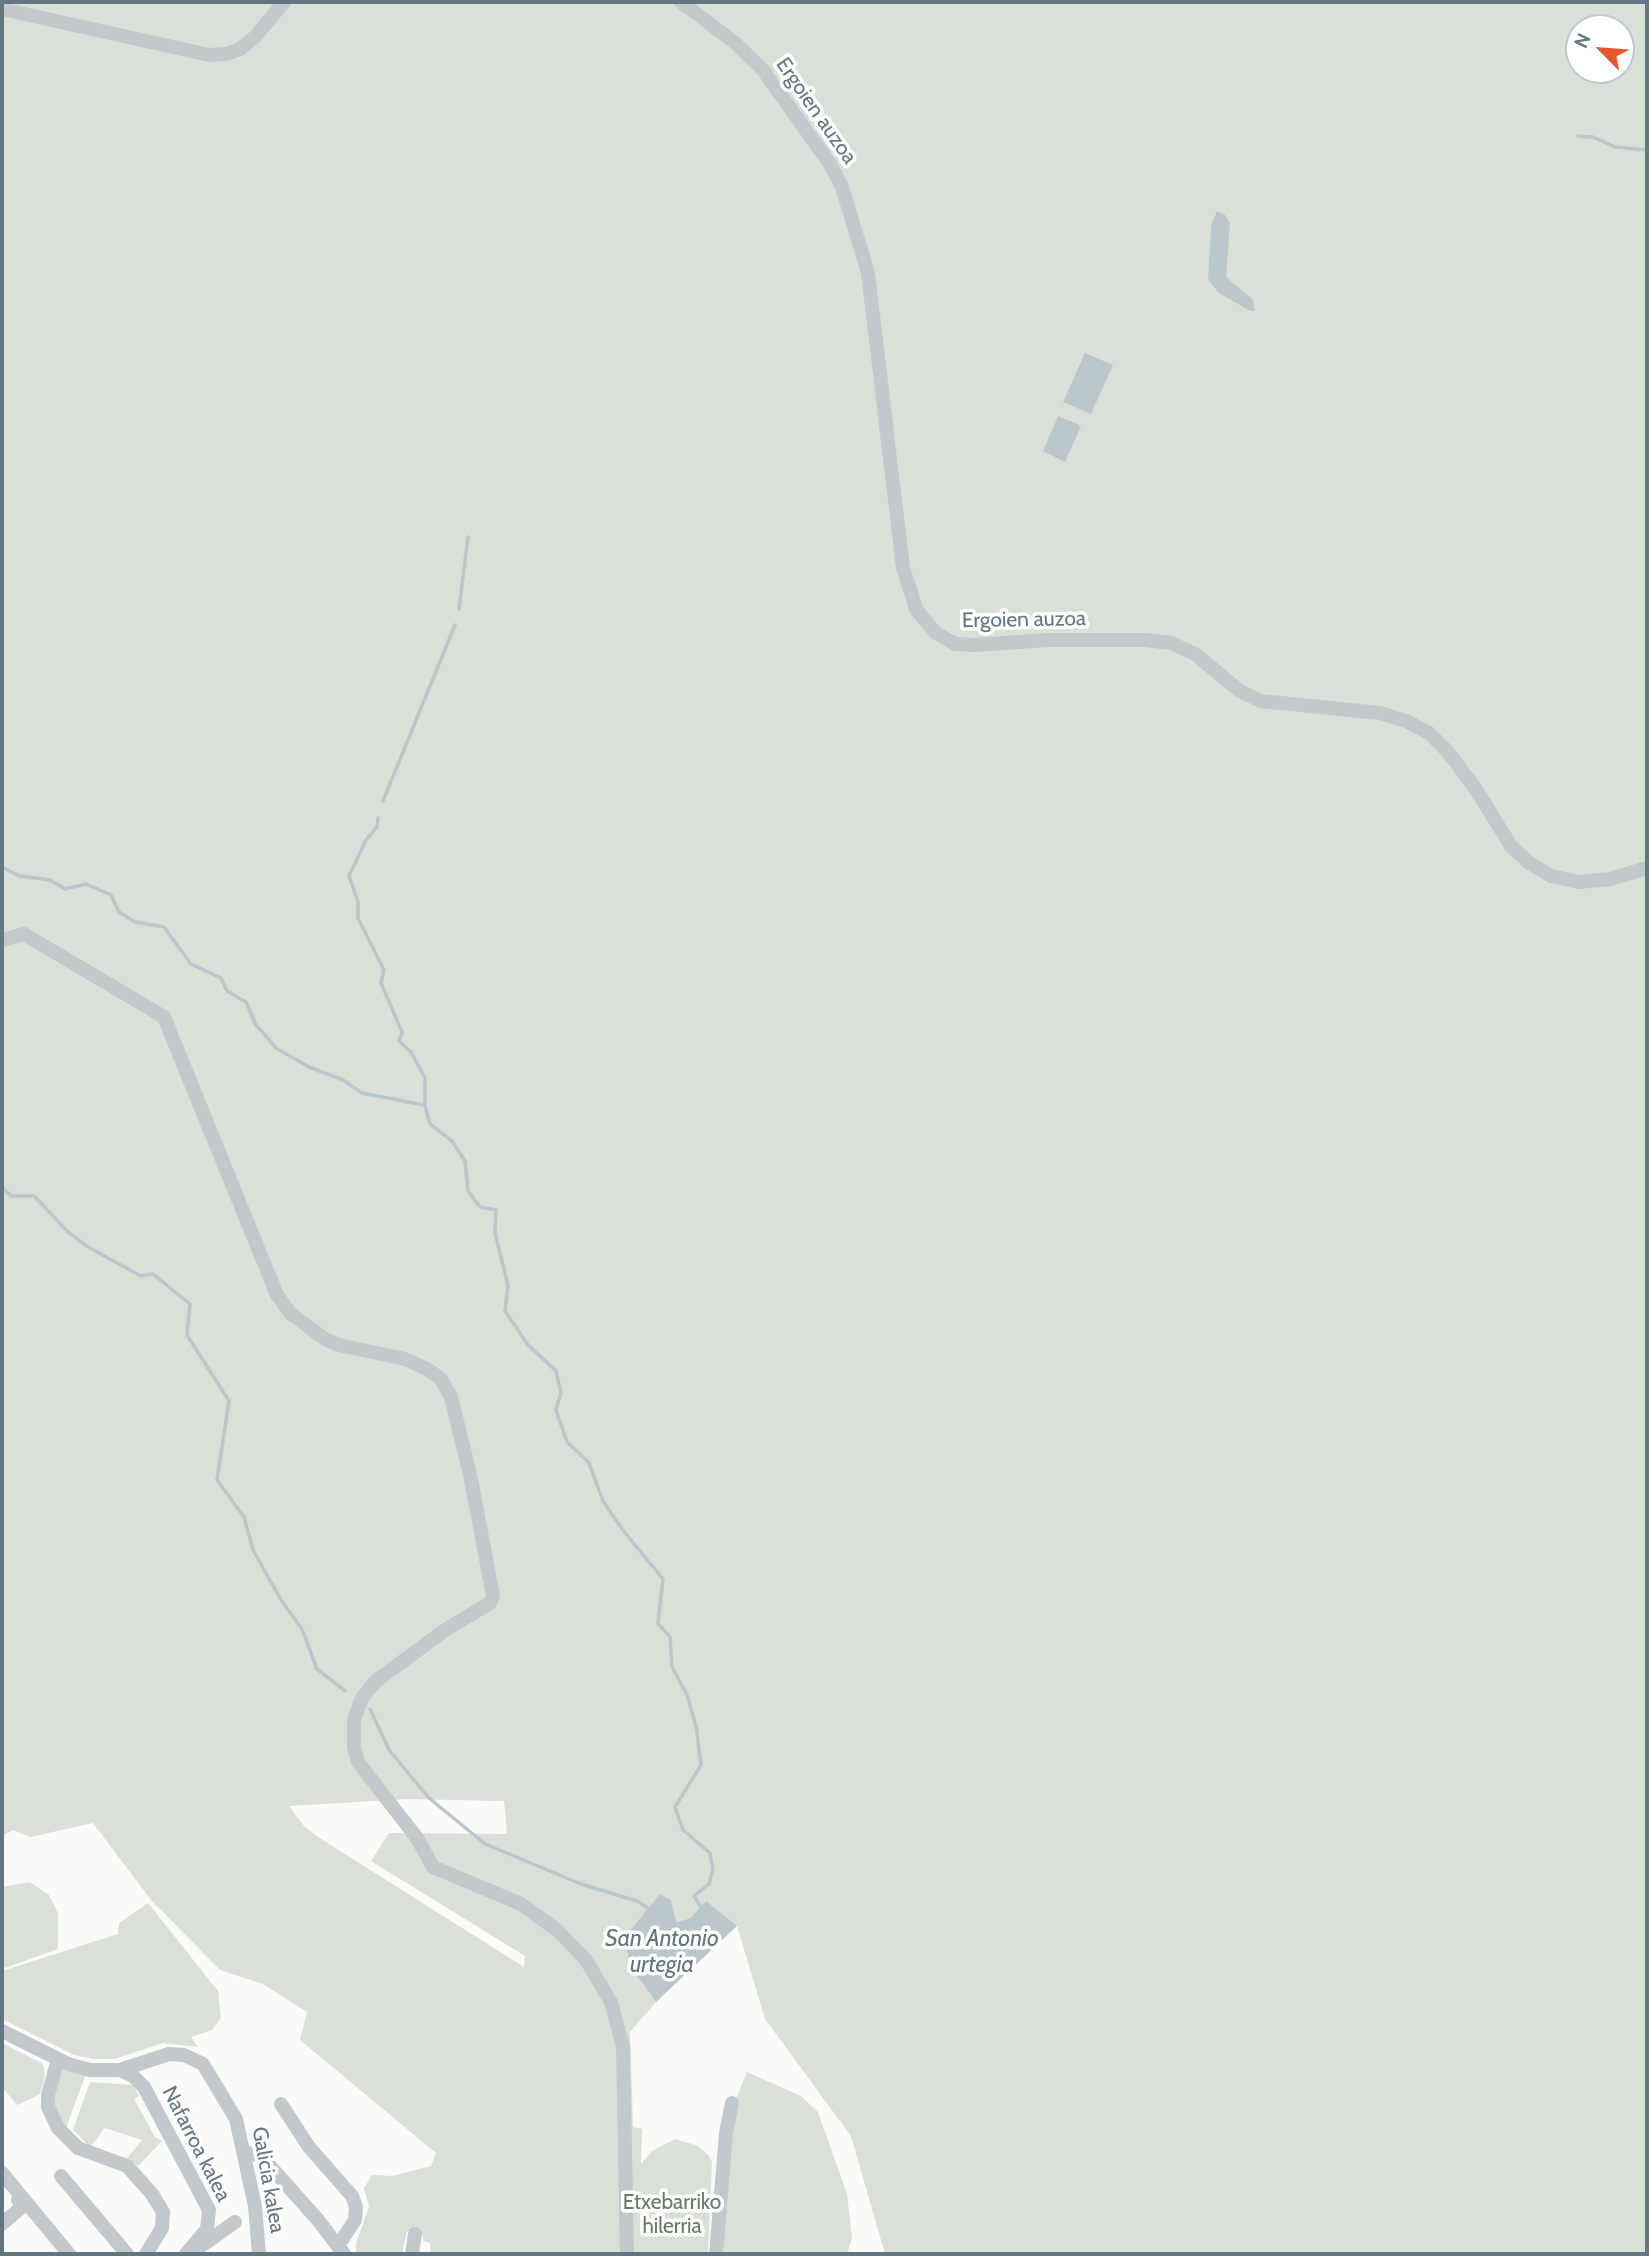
<!DOCTYPE html>
<html>
<head>
<meta charset="utf-8">
<style>
	body { margin:0 }
	#map { position:relative; width:1649px; height:2256px; overflow:hidden; background:#fafaf8; font-family:Cabin,sans-serif }
	canvas { display:block }
	.frame { position:absolute; inset:0; border:4px solid #657683; pointer-events:none }
	.north { position:absolute; left:1565px; top:14px; width:70px; height:70px; box-sizing:border-box; background:#fff; border:2px solid #c1c8cd; border-radius:50%; rotate:295deg; font-size:19px; font-weight:700; line-height:28px; text-align:center; color:#657683 }
	.north::after { content:''; display:block; margin:auto; width:24px; height:32px; background:#e4572e; clip-path:polygon(50% 0,100% 100%,50% 72%,0 100%) }
</style>
</head>
<body>
<div id="map">
<canvas width="1649" height="2256"></canvas>
<div class="frame"></div>
<div class="north">N</div>
</div>
<script>
const ctx = document.querySelector('canvas').getContext('2d');
ctx.lineJoin = 'round';
function fillPath(path, color) { ctx.fillStyle = color; ctx.fill(path, 'evenodd'); }
const shape = rows => new Path2D(rows.map(r => 'M' + r).join(''));
function trace(path, color, width, dash) { ctx.strokeStyle = color; ctx.lineWidth = width; ctx.lineCap = dash ? 'butt' : 'round'; ctx.setLineDash(dash || []); ctx.stroke(path); }
function label(font, color, halo, rows, align = 'center') {
  ctx.font = font + ' Cabin,sans-serif'; ctx.lineWidth = 7; ctx.setLineDash([]); ctx.textBaseline = 'middle'; ctx.strokeStyle = halo; ctx.fillStyle = color; for (const [text, x, y, turn = 0] of rows) {
    ctx.save(); ctx.translate(x, y); ctx.rotate((+turn || 0) * Math.PI / 180); ctx.textAlign = isNaN(turn) ? turn : align; if (halo) ctx.strokeText(text, 0, 0); ctx.fillText(text, 0, 0); ctx.restore();
  }
}
const green = shape([
	[2,2,1647,2,1647,2254,885,2254,851,2136,765,2019,737,1926,691,1918,675,1922,671,1900,632,1969,656,2002,630,2032,633,2127,642,2129,641,2164,652,2151,675,2139,698,2146,709,2156,712,2162,708,2254,431,2254,430,2243,423,2241,423,2234,407,2231,402,2254,356,2254,356,2244,369,2206,364,2188,372,2175,392,2176,431,2166,436,2153,300,2040,307,2012,263,1984,220,1970,151,1900,93,1823,30,1837,13,1830,2,1836],
	[1579,28,1621,28,1621,70,1579,70],
	[406,1799,504,1801,507,1834,389,1833,371,1861,525,1956,524,1967,318,1837,304,1826,289,1806],
	[30,1882,49,1895,58,1913,58,1949,2,1969,2,1887],
	[148,1903,218,1991,221,2018,212,2030,191,2037,198,2047,163,2043,115,2059,94,2059,74,2055,2,2019,2,1971,118,1934,119,1923],
	[2,2043,43,2064,45,2075,40,2094,17,2105,2,2087],
	[60,2066,86,2074,64,2133,56,2120,51,2084],
	[747,2072,801,2096,818,2112,847,2194,852,2238,847,2254,721,2254,735,2102],
	[90,2082,133,2085,139,2096,134,2099,155,2137,162,2141,138,2166,127,2158,142,2140,105,2128,90,2147,73,2130]
]);
const water = shape([
	[1217,211,1225,215,1230,223,1226,277,1253,300,1255,311,1250,311,1219,293,1208,280,1211,226],
	[1085,353,1113,365,1091,414,1063,402],
	[1058,416,1081,426,1065,462,1043,451],
	[660,1894,671,1900,676,1922,691,1918,706,1901,737,1926,656,2002,632,1969,624,1938]
]);
const stream = shape([
	[1578,136,1593,137,1615,147,1647,150],
	[459,609,468,537],
	[383,801,455,625],
	[378,818,377,827,366,840,349,876,358,902,358,918,384,970,381,983,402,1032,399,1041,411,1052,425,1078,425,1106,430,1124,452,1141,465,1161,468,1191,480,1207,496,1210,495,1233,508,1285,505,1311,528,1345,556,1371,561,1393,556,1410,567,1442,589,1463,603,1501,622,1529,663,1579,658,1623,670,1637,672,1667,687,1695,696,1726,701,1765,675,1807,683,1830,710,1853,713,1870,709,1884,694,1896,701,1907],
	[2,867,19,876],
	[21,876,50,880,65,889,86,884,111,895,119,912,135,922,164,927,191,964,221,978,227,991,246,1002,256,1025,276,1048,309,1067,343,1080,362,1093,424,1105],
	[2,1187,11,1196,34,1196,68,1232,88,1247,141,1276,153,1274,190,1304,187,1335,229,1401,217,1480,244,1517,253,1550,281,1600,302,1629,317,1669,345,1691],
	[370,1709,389,1750,429,1798,485,1844,581,1884,637,1901,648,1908]
]);
const minor = shape([
	[681,2,734,42,763,70,830,164,842,187,868,273,903,568,917,611,936,633,955,644,975,645,1049,640,1145,640,1171,643,1195,654,1240,691,1261,701,1380,713,1406,721,1429,733,1448,752,1475,788,1511,846,1528,862,1551,876,1579,882,1610,879,1647,868],
	[2,9,209,55,226,54,240,49,255,37,284,2],
	[2,940,24,934,164,1017,277,1295,290,1313,325,1339,339,1345,405,1359,427,1369,441,1379,451,1397,470,1474,493,1596,490,1603,445,1630,376,1681,362,1698,354,1720,354,1747,358,1762,417,1838,433,1867,521,1904,557,1930,586,1960,611,2002,623,2047,627,2254],
	[2,2031,68,2064,90,2070,120,2070,169,2054,184,2055,203,2064,236,2119,255,2206,259,2254],
	[58,2059,48,2095,48,2107,58,2128,78,2148,127,2166,152,2194,163,2212,162,2228,146,2254],
	[120,2070,133,2076,144,2087,209,2210,207,2229,186,2254],
	[281,2104,309,2147,352,2196,356,2207,355,2220,338,2246],
	[244,2152,261,2156,318,2220,344,2254],
	[2,2173,69,2254],
	[61,2176,127,2254],
	[2,2224,23,2206,18,2200,21,2197],
	[197,2249,235,2222],
	[412,2254,415,2234],
	[716,2254,726,2133,732,2103]
]);
const streetNames = [
	["Ergoien auzoa",816,111,55],
	["Ergoien auzoa",1024,620,-1],
	["Nafarroa kalea",196,2144,63],
	["Galicia kalea",268,2180,80]
];
const parkNames = [
	["Etxebarriko",672,2203],
	["hilerria",672,2227]
];
const waterNames = [
	["San Antonio",662,1939],
	["urtegia",662,1965]
];
fillPath(green, '#dadfd7');
fillPath(water, '#bbc7cb');
trace(stream, '#bbc7cb', 3.5);
trace(minor, '#c3c8cc', 14);
label('21px', '#657683', '#fff', streetNames);
label('21px', '#687a64', '#fff', parkNames);
label('italic 23px', '#60757c', '#fff', waterNames);
</script>
</body>
</html>
